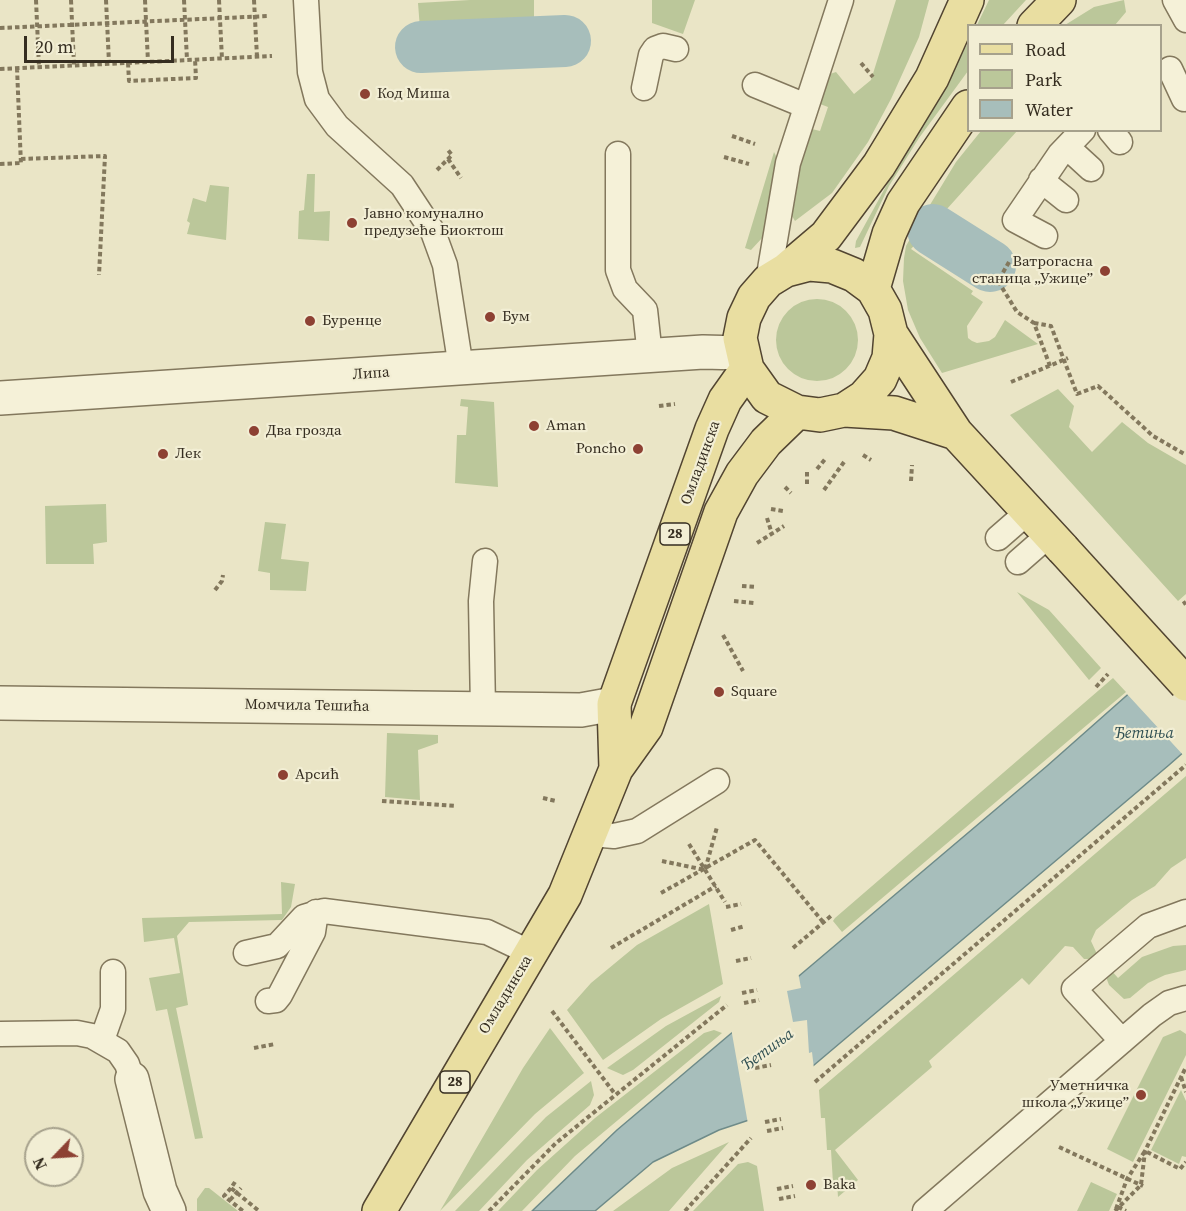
<!DOCTYPE html>
<html>
<head>
<meta charset="utf-8">
<style>
	body { margin:0 }
	#map { position:relative; width:1186px; height:1211px; overflow:hidden; background:#eae5c6; font-family:"Source Serif 4",serif }
	canvas { display:block }
	.legend { position:absolute; left:967px; top:24px; width:195px; height:108px; box-sizing:border-box; background:#f2eed4; border:2px solid #a6a18c; margin:0; padding:8px 10px; list-style:none; font-size:18px; color:#352d20 }
	.legend li { display:flex; align-items:center; gap:12px; height:30px }
	.legend b { width:30px; border:2px solid #a6a18c }
	.north { position:absolute; left:24px; top:1127px; width:60px; height:60px; box-sizing:border-box; background:#f2eed4; border:2px solid #a6a18c; border-radius:50%; rotate:245deg; font-size:16px; font-weight:700; line-height:24px; text-align:center; color:#352d20 }
	.north::after { content:''; display:block; margin:auto; width:21px; height:27px; background:#8d4133; clip-path:polygon(50% 0,100% 100%,50% 72%,0 100%) }
	.scale { position:absolute; left:24px; top:36px; width:150px; height:27px; box-sizing:border-box; border:3px solid #352d20; border-top:0; padding-left:8px; font-size:18px; line-height:21px; white-space:nowrap; color:#352d20; -webkit-text-stroke:4px #f2eed4; paint-order:stroke }
</style>
</head>
<body>
<div id="map">
<canvas width="1186" height="1211"></canvas>
<ul class="legend">
<li><b style="height:8px;background:#e9dea1"></b>Road</li>
<li><b style="height:16px;background:#bbc79a"></b>Park</li>
<li><b style="height:16px;background:#a7bebb"></b>Water</li>
</ul>
<div class="north">N</div>
<div class="scale">20 m</div>
</div>
<script>
const ctx = document.querySelector('canvas').getContext('2d');
ctx.lineJoin = 'round';
function fillPath(path, color) { ctx.fillStyle = color; ctx.fill(path, 'evenodd'); }
const shape = rows => new Path2D(rows.map(r => 'M' + r).join(''));
function trace(path, color, width, dash) { ctx.strokeStyle = color; ctx.lineWidth = width; ctx.lineCap = dash ? 'butt' : 'round'; ctx.setLineDash(dash || []); ctx.stroke(path); }
function label(font, color, halo, rows, align = 'center') {
  ctx.font = font + ' "Source Serif 4",serif'; ctx.lineWidth = 4.5; ctx.setLineDash([]); ctx.textBaseline = 'middle'; ctx.strokeStyle = halo; ctx.fillStyle = color; for (const [text, x, y, turn = 0] of rows) {
    ctx.save(); ctx.translate(x, y); ctx.rotate((+turn || 0) * Math.PI / 180); ctx.textAlign = isNaN(turn) ? turn : align; if (halo) ctx.strokeText(text, 0, 0); ctx.fillText(text, 0, 0); ctx.restore();
  }
}
const green = shape([
	[470,0,534,0,534,22,420,29,418,3],
	[652,0,695,0,683,34,652,23],
	[896,0,929,0,919,37,891,99,868,142,832,193,795,221,792,216,802,158,812,129,820,131,828,107,820,104,830,74,836,72,854,94,871,80],
	[989,0,1026,0,1003,25,977,25],
	[1124,0,1126,12,1115,25,1065,25,1094,7],
	[968,43,968,71,919,138,889,186,860,247,855,248,856,241,890,179],
	[981,131,1017,131,911,249,973,291,971,294,983,302,967,326,968,338,972,341,977,343,989,341,995,337,1005,320,1038,344,942,373,920,338,908,310,903,281,904,258,906,246,922,218,956,162],
	[774,152,777,158,763,237,751,250,745,248],
	[307,174,315,174,314,212,330,211,329,241,298,239,299,211,304,210],
	[210,185,229,187,226,240,187,234,190,223,187,221,193,198,206,202],
	'776 340a41 41 0 1 1 82 0a41 41 0 1 1-82 0Z',
	[1058,389,1074,406,1069,427,1092,452,1122,422,1148,443,1186,465,1186,594,1178,601,1010,415],
	[461,399,494,402,498,487,455,483,457,435,466,435,468,407,460,406],
	[106,504,107,542,93,544,94,564,46,564,45,506],
	[265,522,286,524,281,559,309,562,306,591,270,590,270,573,258,571],
	[1017,592,1049,610,1101,668,1089,680],
	[1113,678,1126,692,842,932,833,921,835,918],
	[387,733,438,735,438,743,418,750,420,800,385,797],
	[1186,776,1186,858,1171,868,1155,886,1132,900,1096,930,1091,941,1097,954,1118,978,1142,957,1173,946,1186,945,1186,970,1165,975,1148,983,1130,998,1124,999,1109,985,1106,977,1091,959,1084,959,1073,947,1065,946,1029,985,1022,978,929,1061,932,1067,835,1150,858,1180,838,1197,837,1182,833,1183,831,1150,827,1150,825,1118,821,1118,819,1090],
	[281,882,295,884,291,907,282,920,189,922,177,936,188,1005,176,1008,203,1138,195,1139,167,1009,156,1011,149,978,180,973,174,938,144,942,142,918,282,914],
	[709,904,723,984,661,1019,603,1060,567,1010,591,983,637,945],
	[721,996,719,1002,633,1070,623,1075,607,1068,666,1026],
	[550,1028,584,1073,535,1114,440,1211,523,1068],
	[714,1030,722,1033,575,1156,522,1211,498,1211,537,1170,595,1118,704,1033],
	[1180,1030,1186,1034,1186,1055,1133,1162,1107,1149,1163,1037],
	[591,1081,594,1095,590,1105,527,1160,479,1211,455,1211,546,1117],
	[1181,1090,1186,1101,1186,1157,1182,1156,1179,1164,1151,1150],
	[729,1142,669,1211,613,1211,672,1168],
	[748,1162,757,1166,764,1211,693,1211,738,1164],
	[1091,1182,1117,1194,1109,1211,1077,1211],
	[205,1188,209,1188,238,1211,197,1211,197,1199]
]);
const water = shape([
	[1186,643,1186,750,1169,765,749,1120,719,1130,653,1162,595,1211,532,1211,617,1130,1047,766,1186,643]
]);
const pier = shape([
	[1186,640,1186,754,1184,756,1126,693],
	[798,972,801,988,787,991,793,1022,807,1020,809,1053,812,1052,814,1069,748,1124,731,1028]
]);
const canal = shape([
	[421,47,565,41],
	[933,230,990,266]
]);
const path = shape([
	[36,0,39,67],
	[71,0,74,65],
	[106,0,109,63],
	[145,0,148,62],
	[184,0,187,60],
	[219,0,222,59],
	[254,0,257,57],
	[0,28,269,16],
	[128,63,129,81,196,78,195,59],
	[861,63,873,77],
	[17,68,21,165],
	[0,69,272,56],
	[732,136,755,144],
	[724,157,749,164],
	[21,159,105,156,99,275],
	[448,159,461,178],
	[0,164,21,163],
	[437,170,452,155,447,149],
	[1009,262,998,281,1017,312,1034,323,1050,366],
	[1034,323,1051,326,1077,394,1098,386,1153,436,1186,455],
	[1011,382,1068,358],
	[659,406,675,404],
	[863,455,871,460],
	[817,469,826,458],
	[807,472,807,487],
	[911,481,912,465],
	[785,487,791,493],
	[824,490,844,462],
	[771,509,783,511],
	[767,518,772,534],
	[757,543,784,526],
	[742,586,756,587],
	[215,590,222,581,223,575],
	[734,601,754,603],
	[1183,604,1186,602],
	[723,635,743,671],
	[1096,687,1108,674],
	[543,798,556,801],
	[382,801,456,806],
	[689,844,725,902],
	[662,861,705,870,717,827],
	[661,893,755,840,823,922],
	[726,907,741,904],
	[731,930,745,926],
	[611,948,716,886],
	[793,948,832,915],
	[736,961,751,958],
	[742,993,757,990],
	[744,1003,759,1000],
	[552,1011,615,1094],
	[254,1048,275,1044],
	[753,1057,768,1054],
	[755,1068,771,1065],
	[1181,1077,1186,1092],
	[815,1082,1186,765],
	[767,1131,783,1128],
	[1059,1147,1143,1186],
	[235,1182,231,1188,259,1211],
	[231,1188,224,1196,243,1211],
	[777,1189,793,1186],
	[779,1199,795,1196],
	[230,1200,241,1188],
	[1118,1207,1126,1211],
	[1116,1209,1127,1179,1145,1151,1180,1169,1186,1162],
	[489,1211,556,1143,727,1005],
	[685,1211,751,1138],
	[1115,1211,1141,1185,1145,1151,1186,1067]
]);
const service = shape([
	[306,0,310,72,317,99,337,126,402,185,433,232,445,265,461,368],
	[1175,0,1186,20],
	[1170,69,1184,99],
	[755,85,806,106],
	[644,88,651,55,655,49,663,46,676,49],
	[1110,130,1120,142],
	[1067,147,1091,169],
	[618,154,618,270,625,289,645,310,650,356],
	[1041,180,1066,200],
	[1045,236,1015,220,1060,154,1083,130],
	[768,281,788,163,841,0],
	[998,538,1029,511],
	[1018,562,1050,534],
	[483,709,481,601,485,561],
	[591,834,614,836,637,831,717,781],
	[246,953,277,946,304,917,324,911,487,932,531,953],
	[268,1001,276,1000,280,995,313,932,316,912],
	[0,1034,77,1033,92,1036,118,1051,127,1064,132,1079],
	[102,1040,113,1009,113,972],
	[1122,1041,1074,989,1148,926,1186,912],
	[925,1211,1152,1015,1169,1003,1186,998]
]);
const minor = shape([
	[0,398,703,352,741,353],
	[0,703,581,710,614,704],
	[132,1079,160,1191,169,1211]
]);
const primary = shape([
	[1034,26,1059,0],
	[786,270,826,236,879,165,932,78,967,0],
	[873,289,889,234,903,203,968,107],
	[891,334,956,433,1063,549],
	[844,410,864,397,880,379,889,358,891,334,885,310,873,289,854,275,832,266,809,264,786,270,768,281,754,297,744,318,740,338,747,369,767,397,797,412,820,415,844,410,894,413,956,433],
	[616,769,614,704,712,429,725,400,747,369],
	[379,1211,565,895,616,769,646,727,721,512,742,474,766,442,797,412]
]);
const pathBridge = shape([
	[765,1122,781,1119]
]);
const primaryBridge = shape([
	[1063,549,1186,684]
]);
const markers = [
	[365,94,6,"#8d4133"],
	[352,223,6,"#8d4133"],
	[1105,271,6,"#8d4133"],
	[490,317,6,"#8d4133"],
	[310,321,6,"#8d4133"],
	[534,426,6,"#8d4133"],
	[254,431,6,"#8d4133"],
	[638,449,6,"#8d4133"],
	[163,454,6,"#8d4133"],
	[719,692,6,"#8d4133"],
	[283,775,6,"#8d4133"],
	[1141,1095,6,"#8d4133"],
	[811,1185,6,"#8d4133"]
];
const shields = [
	[675,534,30],
	[455,1082,30]
];
const shieldNames = [
	["28",675,534],
	["28",455,1082]
];
const poiNames = [
	["Код Миша",377,94],
	["Јавно комунално",364,214],
	["предузеће Биоктош",364,231],
	["Ватрогасна",1093,262,"right"],
	["станица „Ужице”",1093,279,"right"],
	["Бум",502,317],
	["Буренце",322,321],
	["Aman",546,426],
	["Два грозда",266,431],
	["Poncho",626,449,"right"],
	["Лек",175,454],
	["Square",731,692],
	["Арсић",295,775],
	["Уметничка",1129,1086,"right"],
	["школа „Ужице”",1129,1103,"right"],
	["Baka",823,1185]
];
const streetNames = [
	["Липа",371,374,-4],
	["Омладинска",701,463,-70],
	["Момчила Тешића",307,706,1],
	["Омладинска",506,995,-59]
];
const waterNames = [
	["Ђетиња",1144,734],
	["Ђетиња",768,1050,-36]
];
fillPath(green, '#bbc79a');
fillPath(water, '#a7bebb');
trace(water, '#6e8b89', 1.5);
fillPath(pier, '#eae5c6');
trace(canal, '#a7bebb', 52);
trace(service, '#83785d', 27);
trace(minor, '#83785d', 36);
trace(primary, '#524531', 36);
trace(path, '#83785d', 4, [4.5, 3]);
trace(service, '#f5f1d8', 24);
trace(minor, '#f5f1d8', 33);
trace(primary, '#e9dea1', 33);
trace(primaryBridge, '#524531', 36, []);
trace(pathBridge, '#83785d', 4, [4.5, 3]);
trace(primaryBridge, '#e9dea1', 33);
for (const [x, y, r, color] of markers) { const dot = new Path2D(); dot.arc(x, y, r, 0, 2 * Math.PI); ctx.fillStyle = color; ctx.fill(dot); trace(dot, '#f2eed4', 2); }
for (const [x, y, w] of shields) { const box = new Path2D(); box.roundRect(x - w / 2, y - 11, w, 22, 4.5); ctx.fillStyle = '#f2eed4'; ctx.fill(box); trace(box, '#352d20', 1.5); }
label('bold 14px', '#352d20', null, shieldNames);
label('15px', '#352d20', '#f2eed4', poiNames, 'left');
label('15px', '#352d20', '#f2eed4', streetNames);
label('italic 16px', '#305053', '#f2eed4', waterNames);
</script>
</body>
</html>
